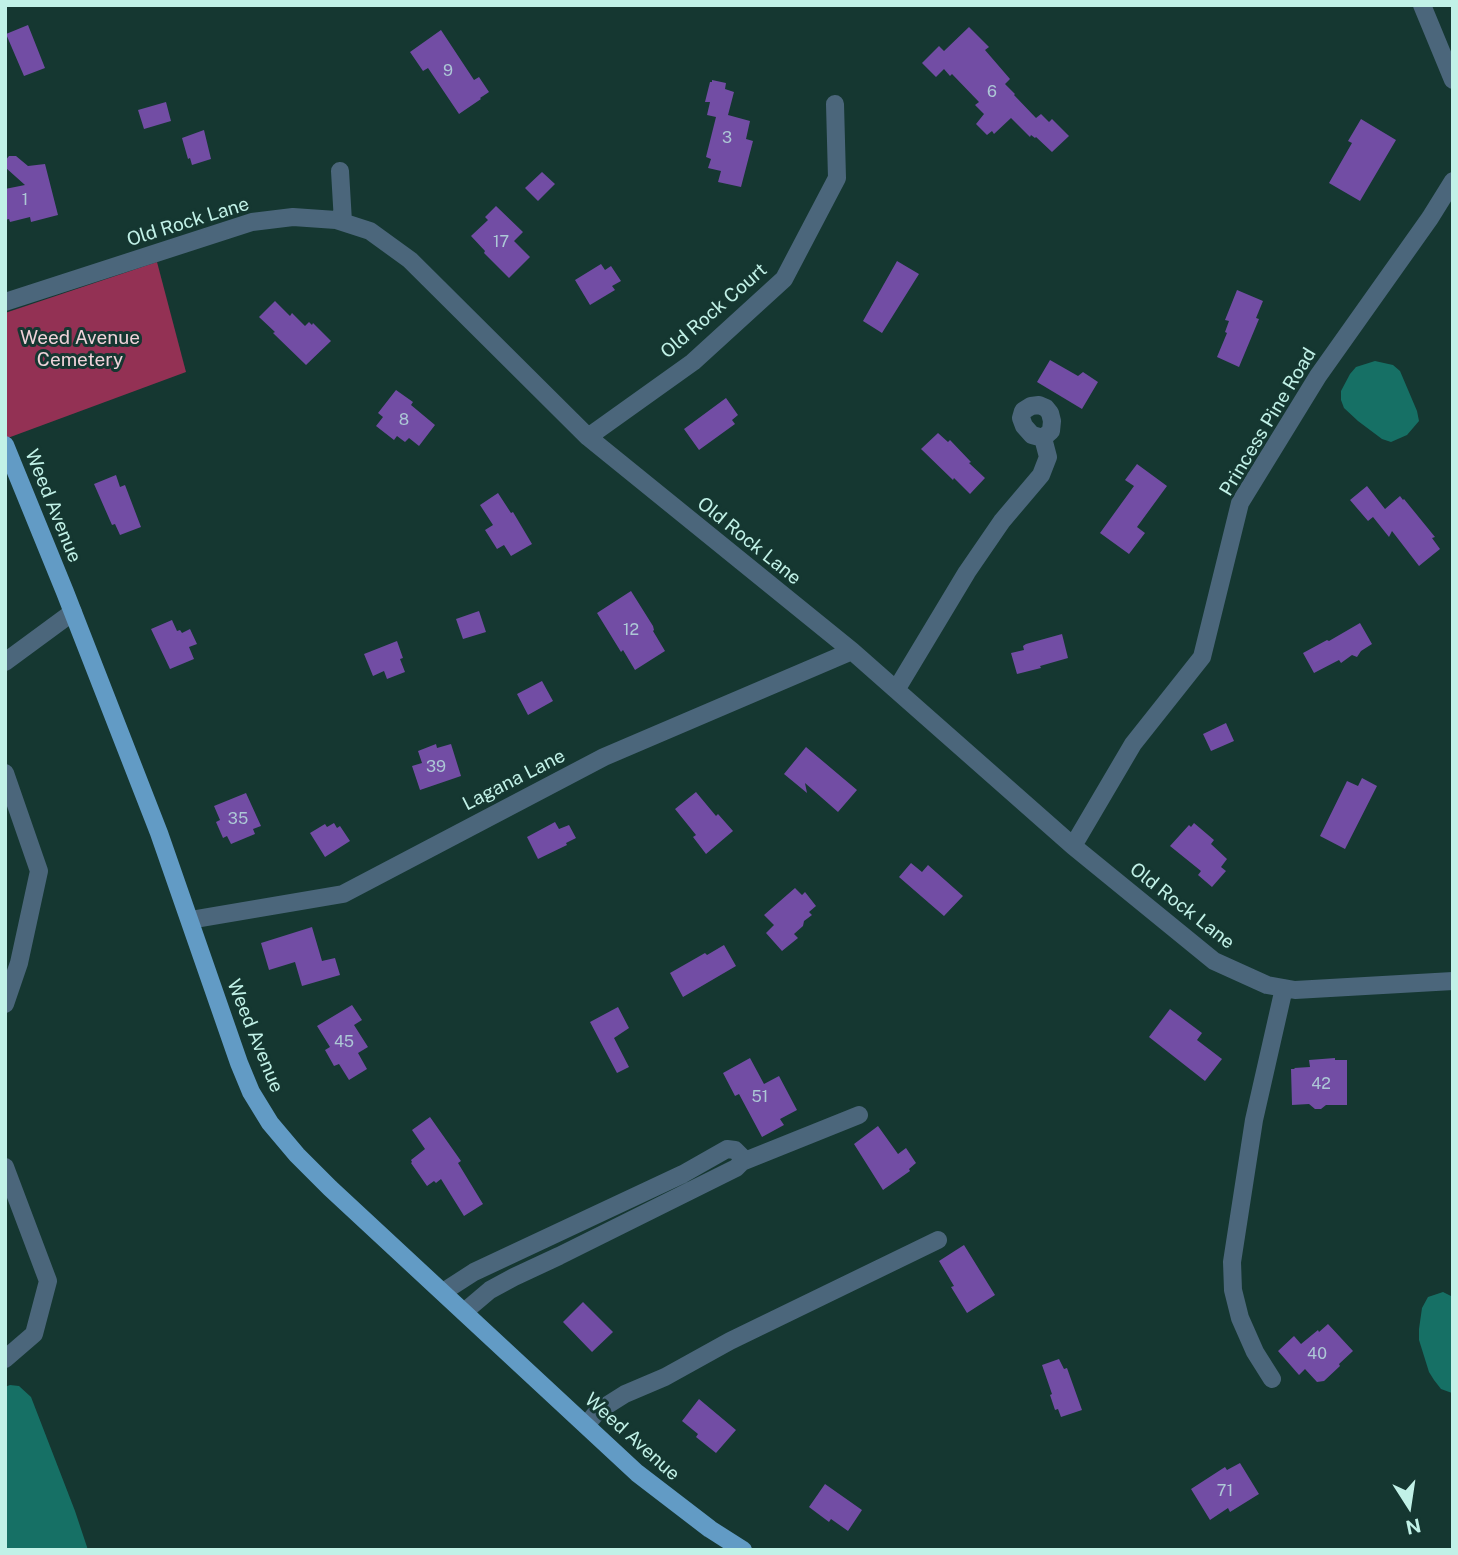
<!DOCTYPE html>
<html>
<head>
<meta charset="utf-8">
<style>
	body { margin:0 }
	#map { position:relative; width:1458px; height:1555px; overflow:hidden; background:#153731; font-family:"Public Sans",sans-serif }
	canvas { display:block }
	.frame { position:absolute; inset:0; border:7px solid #c1f1e7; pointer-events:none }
	.north { position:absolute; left:1374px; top:1471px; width:70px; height:70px; -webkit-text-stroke:5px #153731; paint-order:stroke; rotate:168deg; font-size:19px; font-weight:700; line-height:28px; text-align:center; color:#c1f1e7 }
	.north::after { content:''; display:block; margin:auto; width:24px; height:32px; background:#c1f1e7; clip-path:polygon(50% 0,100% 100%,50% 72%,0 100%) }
</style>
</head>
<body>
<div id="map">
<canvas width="1458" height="1555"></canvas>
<div class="frame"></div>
<div class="north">N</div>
</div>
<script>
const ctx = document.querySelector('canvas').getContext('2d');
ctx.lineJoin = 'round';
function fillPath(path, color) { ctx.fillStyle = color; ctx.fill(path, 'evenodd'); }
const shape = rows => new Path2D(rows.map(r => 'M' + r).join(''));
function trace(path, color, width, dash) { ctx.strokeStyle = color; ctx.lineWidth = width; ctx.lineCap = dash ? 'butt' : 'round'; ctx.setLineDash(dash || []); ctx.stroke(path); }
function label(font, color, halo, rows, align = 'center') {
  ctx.font = font + ' "Public Sans",sans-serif'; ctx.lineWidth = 6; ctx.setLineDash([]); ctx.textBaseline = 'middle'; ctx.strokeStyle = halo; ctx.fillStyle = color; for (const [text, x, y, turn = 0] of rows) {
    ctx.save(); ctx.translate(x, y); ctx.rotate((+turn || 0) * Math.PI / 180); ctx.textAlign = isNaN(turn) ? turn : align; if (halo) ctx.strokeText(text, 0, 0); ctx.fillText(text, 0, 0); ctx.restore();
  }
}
const green = shape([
	[157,262,186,372,5,439,5,313]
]);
const water = shape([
	[1375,361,1393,365,1400,371,1417,411,1419,421,1407,435,1391,442,1382,439,1358,421,1344,408,1341,400,1341,391,1350,374,1356,367],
	[1443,1292,1453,1297,1452,1393,1441,1389,1434,1380,1429,1372,1419,1340,1419,1329,1422,1308,1428,1297],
	[10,1385,19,1386,31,1397,75,1511,88,1550,5,1550,5,1387]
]);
const building = shape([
	[28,25,45,68,24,76,6,34],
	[969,27,989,47,985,50,1010,79,1005,84,1015,94,1014,95,1036,118,1041,114,1049,122,1052,119,1069,136,1052,152,1036,137,1035,138,1031,135,1030,137,1011,118,994,134,992,131,987,135,976,124,984,114,975,105,979,102,952,74,950,76,944,69,936,77,922,63,939,46,944,51],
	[441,30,474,80,479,77,489,92,480,98,481,99,459,114,428,68,423,71,410,52],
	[712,80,726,83,725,89,734,92,728,115,750,121,746,139,753,141,741,187,718,182,721,171,708,168,711,159,706,157,716,117,707,115,710,102,705,102,710,82,712,82],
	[166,102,171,121,144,129,138,110],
	[1361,119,1396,140,1360,201,1329,183,1352,143,1348,141],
	[204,130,211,159,192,165,190,158,188,159,182,138],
	[9,156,16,156,28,166,45,164,58,215,31,222,30,217,10,222,9,219,5,220,5,189,25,185,6,168,5,161],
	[542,172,555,184,538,201,525,188],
	[496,206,523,232,514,241,530,257,509,278,484,253,485,251,471,236,488,220,485,217],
	[897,261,919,274,882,333,863,321],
	[601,264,605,270,611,266,621,281,612,286,615,290,590,305,575,280],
	[1237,290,1263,301,1256,318,1259,319,1239,367,1217,357,1227,333,1225,332,1229,321,1225,320],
	[275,301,290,316,292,313,305,326,309,322,312,325,313,323,331,341,306,365,273,333,275,332,259,317],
	[1050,360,1078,376,1083,372,1098,382,1082,409,1037,382],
	[396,390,413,402,411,405,435,425,419,446,409,438,405,442,397,436,394,440,376,426,383,417,378,413],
	[726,398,738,415,732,420,735,424,699,450,684,429],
	[938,433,948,442,950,440,971,462,969,463,985,478,970,494,954,478,953,480,921,449],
	[1137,464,1167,486,1137,527,1145,533,1129,554,1100,533,1134,486,1125,480],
	[116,475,120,487,125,485,141,527,120,535,115,524,112,525,94,484],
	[1367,486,1385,509,1400,496,1403,500,1404,499,1435,537,1432,538,1440,549,1419,566,1392,531,1389,537,1373,517,1368,521,1350,500],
	[498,493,511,513,513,512,532,544,511,556,504,545,497,549,485,530,493,525,480,505],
	[631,591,653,626,654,630,653,631,665,651,635,670,623,650,621,652,597,613],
	[479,611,486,632,463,639,456,619],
	[172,620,177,631,180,630,182,633,190,629,197,644,189,647,194,659,170,669,151,629],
	[1360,623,1372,644,1361,651,1357,657,1352,655,1341,663,1339,660,1314,673,1303,653,1327,640,1329,641],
	[1062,634,1068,658,1040,666,1041,668,1017,674,1011,653,1024,650,1023,646,1026,644],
	[397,641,403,658,400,659,405,672,387,679,384,671,373,676,364,654],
	[542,681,553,701,528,715,517,694],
	[1226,723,1234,741,1211,751,1203,734],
	[436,744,437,748,451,744,461,776,420,790,412,766,422,763,418,751],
	[806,747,857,790,838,812,805,783,807,793,784,774],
	[1362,778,1377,786,1345,849,1320,836,1347,781,1358,786],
	[696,792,716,816,718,814,733,831,706,854,693,837,696,835,675,809],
	[246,793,261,826,253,829,255,834,231,844,227,836,223,838,216,822,220,820,214,806],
	[555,822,559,829,569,825,576,838,566,843,567,845,538,859,527,837],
	[334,823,337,828,340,826,350,841,325,857,310,833,325,824,327,827],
	[1194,823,1214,840,1211,844,1227,859,1221,867,1226,871,1212,887,1198,875,1201,871,1170,846,1189,825,1191,827],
	[911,863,922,872,928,865,963,896,944,916,899,877],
	[795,888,802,895,805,892,816,906,809,912,812,915,804,921,803,926,794,934,798,938,782,951,766,933,774,925,764,915],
	[312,927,322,961,335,958,340,975,302,986,295,962,269,970,261,943],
	[724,945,736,966,683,997,670,973,705,953,707,955],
	[352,1005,362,1020,354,1025,368,1047,358,1053,367,1069,349,1080,339,1064,334,1066,325,1050,330,1047,317,1026],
	[618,1007,629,1028,614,1038,629,1067,617,1073,590,1022],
	[1170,1009,1202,1033,1197,1040,1222,1059,1205,1081,1149,1037],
	[750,1058,764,1084,779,1076,797,1110,780,1119,784,1125,762,1137,739,1094,735,1096,723,1073],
	[1335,1058,1335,1060,1347,1060,1347,1105,1326,1105,1321,1109,1315,1109,1309,1104,1292,1105,1291,1069,1295,1069,1294,1068,1310,1067,1309,1060],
	[430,1117,461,1161,458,1163,483,1204,464,1216,441,1179,436,1183,434,1181,427,1186,411,1163,412,1162,411,1160,425,1149,412,1130],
	[878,1126,898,1154,906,1148,916,1163,909,1169,910,1171,883,1190,854,1144],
	[964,1245,995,1295,967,1313,951,1287,954,1286,939,1261],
	[583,1302,613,1332,592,1352,563,1322],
	[1328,1324,1353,1351,1339,1364,1340,1366,1324,1381,1317,1382,1305,1369,1299,1375,1278,1351,1294,1336,1301,1344,1318,1330,1319,1332],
	[1059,1359,1064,1369,1067,1368,1082,1410,1061,1417,1058,1409,1055,1410,1050,1395,1052,1394,1042,1365],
	[699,1399,736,1430,716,1453,696,1437,698,1434,682,1421],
	[1240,1463,1259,1494,1230,1512,1228,1508,1210,1520,1191,1489,1225,1467,1227,1470],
	[825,1484,862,1510,848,1531,831,1519,829,1522,809,1507]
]);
const minor = shape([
	[1422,5,1453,80],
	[340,171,343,222],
	[5,302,252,222,293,217,336,220,370,231,410,260,588,437,852,651,1073,846,1214,961,1267,985,1295,990,1453,981],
	[588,437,693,362,784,279,837,178,835,104],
	[5,662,73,612],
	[896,690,967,572,1002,521,1041,475,1048,457,1043,438,1051,431,1052,421,1050,413,1046,408,1039,405,1031,406,1023,411,1021,418,1024,426,1032,435,1043,438],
	[5,773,39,871,19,963,5,1004],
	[1073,846,1133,744,1202,657,1240,503,1318,376,1430,218,1453,181],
	[190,920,343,894,604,757,852,651],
	[742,1162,859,1115],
	[5,1167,48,1281,34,1334,5,1359],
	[443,1292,474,1272,683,1174,727,1149,735,1150,741,1156,742,1162,736,1168,559,1256,514,1277,490,1290,464,1312],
	[1272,1379,1255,1352,1240,1318,1233,1290,1232,1262,1254,1120,1284,988],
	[586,1425,598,1411,625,1394,665,1377,730,1341,938,1240]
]);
const major = shape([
	[5,445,65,592,159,833,239,1063,251,1092,270,1123,297,1155,330,1188,637,1473,710,1529,743,1550]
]);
const numberNames = [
	["9",448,71],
	["6",992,92],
	["3",727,138],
	["1",25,200],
	["17",501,242],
	["8",404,420],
	["12",631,630],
	["39",436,767],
	["35",238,819],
	["45",344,1042],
	["42",1321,1084],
	["51",760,1097],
	["40",1317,1354],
	["71",1225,1491]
];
const streetNames = [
	["Old Rock Lane",188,222,-17],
	["Old Rock Court",714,311,-41],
	["Princess Pine Road",1268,422,-59],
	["Weed Avenue",53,506,68],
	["Old Rock Lane",749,541,39],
	["Lagana Lane",514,780,-27],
	["Old Rock Lane",1182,906,38],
	["Weed Avenue",255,1036,68],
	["Weed Avenue",632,1437,42]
];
const parkNames = [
	["Weed Avenue",80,338],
	["Cemetery",80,360]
];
fillPath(green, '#933154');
fillPath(water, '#167065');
fillPath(building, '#724da4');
trace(minor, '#4b667b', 18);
trace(major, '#629bc5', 18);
label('16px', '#adc8d6', null, numberNames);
label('19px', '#c1f1e7', '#153731', streetNames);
label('19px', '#efd2d9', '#153731', parkNames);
</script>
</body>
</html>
